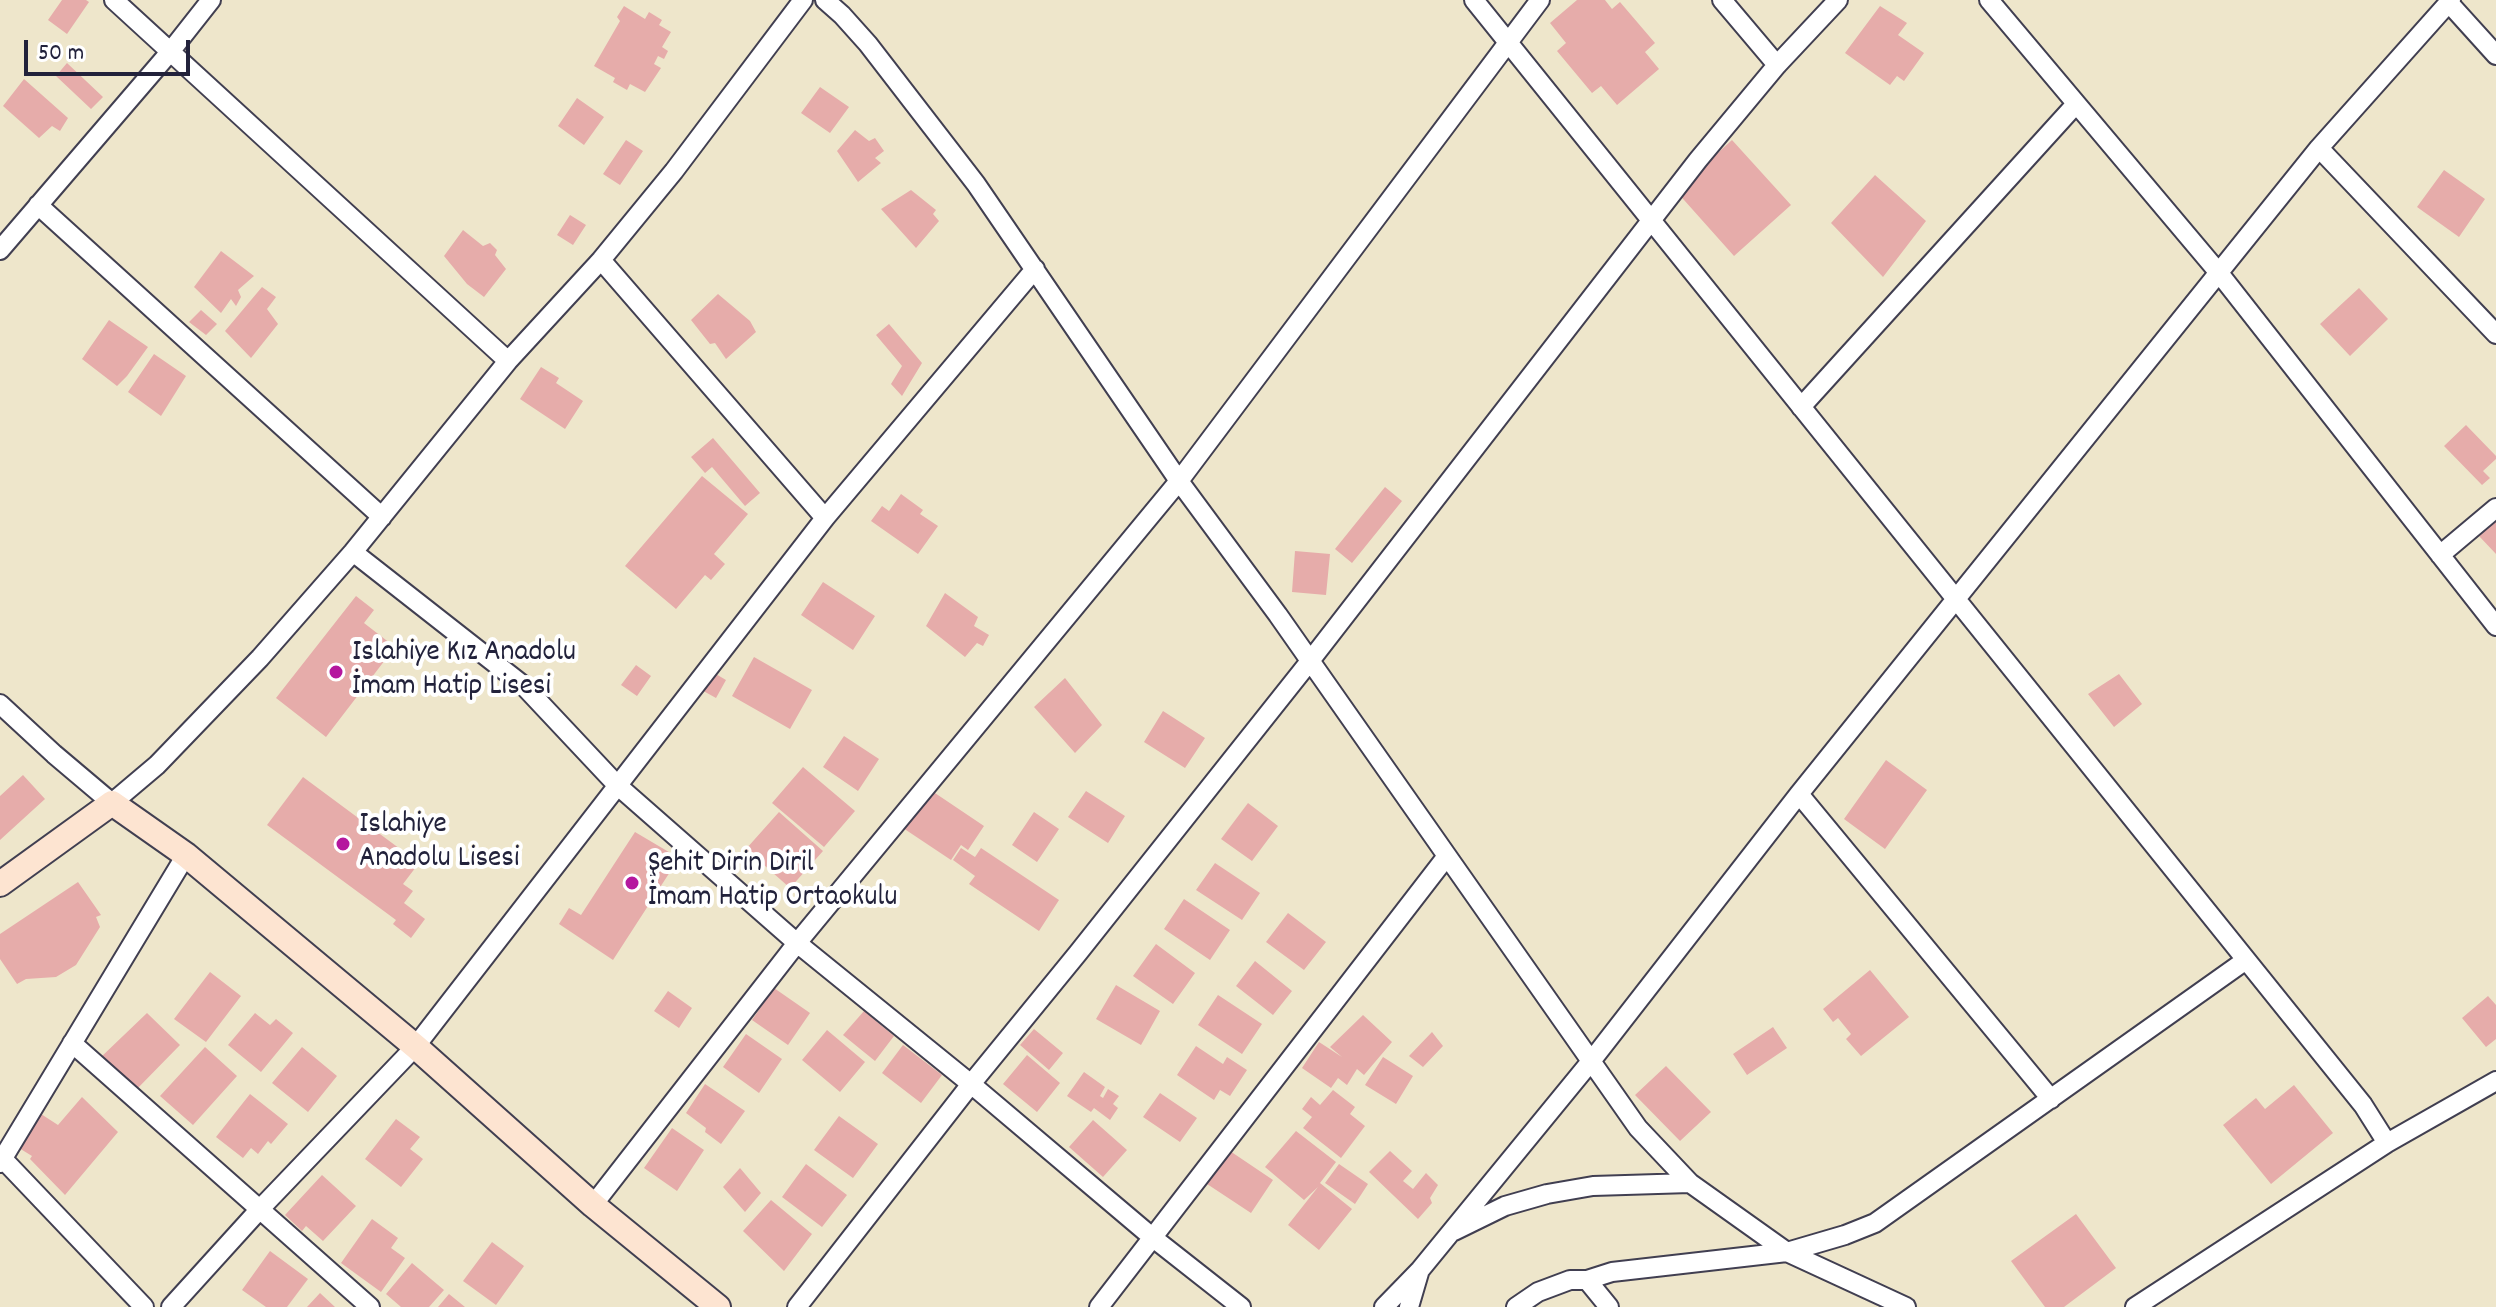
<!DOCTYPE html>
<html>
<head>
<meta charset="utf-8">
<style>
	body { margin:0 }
	#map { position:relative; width:2496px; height:1307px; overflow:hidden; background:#eee6cb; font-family:Dekko,sans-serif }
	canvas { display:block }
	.scale { position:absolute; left:24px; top:40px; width:166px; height:36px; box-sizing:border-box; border:4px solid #22223b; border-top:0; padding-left:10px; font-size:24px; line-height:28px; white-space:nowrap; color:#22223b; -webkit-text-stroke:6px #fff; paint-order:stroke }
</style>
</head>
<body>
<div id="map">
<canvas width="2496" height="1307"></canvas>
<div class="scale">50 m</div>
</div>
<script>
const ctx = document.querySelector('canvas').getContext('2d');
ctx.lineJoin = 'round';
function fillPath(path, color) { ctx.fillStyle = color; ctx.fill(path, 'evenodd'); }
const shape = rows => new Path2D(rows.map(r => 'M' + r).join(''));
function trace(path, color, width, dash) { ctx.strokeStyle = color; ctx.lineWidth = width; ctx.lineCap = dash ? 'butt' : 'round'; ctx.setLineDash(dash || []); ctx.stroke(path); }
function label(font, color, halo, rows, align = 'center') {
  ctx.font = font + ' Dekko,sans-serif'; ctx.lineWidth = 8; ctx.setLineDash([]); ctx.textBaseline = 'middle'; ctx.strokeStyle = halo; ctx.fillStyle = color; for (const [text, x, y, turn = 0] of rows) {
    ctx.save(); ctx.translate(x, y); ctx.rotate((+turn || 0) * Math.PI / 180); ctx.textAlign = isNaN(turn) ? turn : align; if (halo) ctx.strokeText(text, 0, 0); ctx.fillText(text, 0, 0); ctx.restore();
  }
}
const building = shape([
	[62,0,86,0,89,2,67,34,48,20],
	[1577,0,1605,0,1612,9,1620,2,1655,43,1645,52,1659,69,1617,105,1601,86,1592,93,1557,51,1566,43,1550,23],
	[624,6,645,19,649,12,662,20,659,25,671,32,662,47,668,51,664,59,658,56,654,64,661,68,645,92,630,84,627,90,613,82,615,78,594,66,620,21,617,17],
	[1880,6,1907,23,1898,35,1924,53,1904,81,1897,76,1890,85,1845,53],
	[67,63,103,97,91,109,56,76],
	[24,79,68,118,60,131,52,126,39,138,3,106],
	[820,87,849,107,830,133,801,113],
	[577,98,604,117,584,145,558,126],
	[855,130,869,141,875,138,884,151,875,158,881,163,858,182,837,151],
	[626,140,643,151,620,185,603,174],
	[1732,140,1791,205,1734,256,1676,191],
	[2444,170,2485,199,2459,237,2417,207],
	[1875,175,1926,221,1883,277,1831,223],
	[911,190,936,210,933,214,939,221,916,248,881,209],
	[570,215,586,225,573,245,557,235],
	[463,230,483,246,490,243,497,250,495,255,506,269,484,297,467,284,444,256],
	[221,251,254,276,238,290,241,297,236,306,231,299,221,313,194,287],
	[262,287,276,297,267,309,278,324,251,358,225,331],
	[2359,288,2388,319,2350,356,2320,324],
	[718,294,750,321,756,332,726,359,715,343,710,344,691,320],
	[201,310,217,324,206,335,189,322],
	[109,320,148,347,127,376,117,386,82,359],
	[889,324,922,363,902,396,891,384,902,366,876,335],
	[154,354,186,376,161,416,128,392],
	[541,367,559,378,556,383,583,401,565,429,520,399],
	[2466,425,2496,456,2496,459,2483,471,2490,478,2482,485,2444,446],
	[713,438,760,493,745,506,712,467,705,473,691,457],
	[702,476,748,514,714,554,725,564,711,580,705,575,676,609,625,566],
	[1385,487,1402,501,1352,563,1335,549],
	[901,494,923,510,920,514,938,526,918,554,871,521,882,506,889,511],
	[2496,521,2496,554,2479,536],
	[1295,551,1330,554,1326,595,1292,592],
	[823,582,875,616,853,650,801,615],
	[945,593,978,617,974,626,989,635,983,646,977,643,965,657,926,626],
	[356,596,374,610,364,623,395,647,326,737,276,698],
	[754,657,812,690,790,729,732,696],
	[636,665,651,676,637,696,621,685],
	[709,670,726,680,716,698,698,688],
	[2119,674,2142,704,2114,727,2088,694],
	[1065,678,1102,725,1075,753,1034,707],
	[1163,711,1205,738,1185,768,1144,742],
	[844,736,879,759,858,791,823,767],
	[1886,760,1927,790,1885,849,1844,819],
	[803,767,855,811,824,847,772,803],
	[23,775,45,799,0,840,0,796],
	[303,777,419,863,403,884,413,891,404,903,425,919,411,938,393,924,396,920,267,825],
	[929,789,984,826,968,850,961,845,951,860,903,828],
	[1086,791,1125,816,1108,843,1068,817],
	[1248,803,1278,826,1252,861,1221,839],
	[779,812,823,851,790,888,746,849],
	[1034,812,1059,829,1037,862,1012,845],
	[635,832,679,858,613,960,559,924,569,908,581,915],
	[961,848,975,857,981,848,1059,900,1039,931,969,884,975,876,953,860],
	[1215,863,1260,893,1242,920,1196,890],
	[78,882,101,915,96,917,100,927,76,965,56,977,26,979,17,984,0,959,0,934],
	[1184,899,1230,930,1210,960,1164,929],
	[1288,913,1326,942,1304,970,1266,942],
	[1156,944,1195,973,1173,1004,1133,976],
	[1255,961,1292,991,1273,1015,1236,986],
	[1870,970,1909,1017,1861,1056,1846,1039,1851,1034,1838,1018,1833,1022,1823,1009],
	[210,972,241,996,206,1042,174,1019],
	[1116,985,1160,1011,1141,1045,1096,1019],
	[774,988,810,1013,788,1045,752,1020],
	[668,991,692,1008,679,1028,654,1011],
	[1218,995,1262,1024,1242,1054,1198,1025],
	[2488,996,2496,1005,2496,1039,2486,1047,2462,1018],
	[864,1011,894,1036,875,1061,843,1035],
	[147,1013,180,1045,134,1092,100,1058],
	[255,1013,270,1025,276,1019,293,1033,261,1072,228,1045],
	[1363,1015,1392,1042,1364,1075,1357,1069,1347,1085,1338,1078,1331,1088,1302,1068,1319,1042,1342,1057,1330,1047],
	[1773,1027,1787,1048,1747,1075,1733,1054],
	[1034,1029,1063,1053,1049,1070,1020,1045],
	[827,1030,865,1062,840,1092,802,1060],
	[1432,1032,1443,1046,1423,1067,1409,1056],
	[746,1034,782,1059,759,1093,723,1067],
	[903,1045,942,1075,921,1103,882,1073],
	[1196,1046,1223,1064,1227,1057,1247,1070,1230,1096,1220,1090,1214,1100,1177,1075],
	[205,1047,237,1076,193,1125,160,1096],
	[302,1047,337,1076,308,1112,272,1083],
	[1027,1055,1060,1083,1037,1112,1003,1084],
	[1383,1057,1413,1076,1396,1104,1365,1085],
	[1666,1066,1711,1112,1680,1141,1635,1095],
	[1084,1072,1105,1087,1100,1096,1103,1098,1108,1089,1119,1096,1113,1104,1118,1108,1110,1120,1094,1108,1091,1112,1067,1096],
	[705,1084,745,1111,721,1144,705,1132,706,1128,686,1113],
	[2294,1085,2333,1133,2271,1184,2223,1125,2256,1098,2265,1109],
	[1333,1090,1355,1107,1350,1114,1365,1126,1341,1158,1303,1128,1312,1117,1302,1109,1311,1097,1320,1105],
	[1160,1093,1197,1118,1180,1142,1143,1117],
	[250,1094,288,1124,271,1144,268,1141,258,1154,251,1148,243,1158,216,1137],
	[82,1097,118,1132,65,1195,30,1159,32,1156,19,1148,41,1114,58,1125],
	[839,1116,878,1144,853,1178,814,1150],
	[396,1119,420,1137,410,1149,423,1159,401,1187,365,1159],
	[1093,1120,1127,1150,1103,1177,1069,1147],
	[672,1128,704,1150,677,1191,644,1168],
	[1296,1131,1336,1162,1320,1183,1352,1209,1319,1250,1288,1225,1318,1187,1304,1200,1265,1167],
	[1227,1149,1273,1180,1251,1213,1204,1182],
	[1390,1151,1412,1171,1403,1181,1413,1189,1426,1173,1438,1185,1430,1198,1432,1203,1418,1219,1369,1172],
	[806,1164,847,1195,822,1227,782,1197],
	[1339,1164,1368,1184,1355,1204,1325,1183],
	[740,1168,761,1193,745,1212,723,1187],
	[322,1175,356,1206,323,1241,306,1226,302,1231,285,1215],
	[771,1200,812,1234,784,1271,743,1231],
	[2076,1214,2116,1268,2064,1307,2045,1307,2011,1261],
	[372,1219,398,1238,391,1248,405,1258,381,1292,341,1263],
	[492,1242,524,1266,496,1305,463,1281],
	[270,1251,308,1279,287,1307,266,1307,242,1290],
	[412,1263,444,1290,429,1307,401,1307,386,1294],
	[320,1293,335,1307,307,1307],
	[449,1294,465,1307,438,1307]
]);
const street = shape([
	[114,0,508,361],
	[825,0,842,15,868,44,976,184,1179,481,1278,615,1638,1128,1690,1183,1787,1252,1906,1307],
	[1474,0,2363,1105,2387,1143],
	[1722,0,1777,65],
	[1989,0,2219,273,2496,626],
	[2449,3,2496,55],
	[2319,148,2496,334],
	[38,205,382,517],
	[0,250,170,52,211,0],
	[601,260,825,518],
	[1801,407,2076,104],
	[353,552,524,686,617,785,797,943,971,1084,1152,1237,1241,1307],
	[2440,555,2496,508],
	[0,704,54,754,112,803,157,765,260,658,353,552,508,361,601,260,674,171,803,0],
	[1799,794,2051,1099],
	[72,1043,370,1307],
	[3,1159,144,1307],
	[0,1163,186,855],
	[593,1205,797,943,1179,481,1540,0],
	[1454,1231,1505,1206,1547,1194,1593,1186,1690,1183],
	[1587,1280,1609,1307],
	[171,1307,259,1210,415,1047,825,518,1035,269],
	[797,1307,971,1084,1078,953,1310,661,1698,160,1777,65,1838,0],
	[1099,1307,1447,856],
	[1384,1307,1420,1270,1592,1060,1799,794,2319,148,2451,0],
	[1409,1307,1419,1273],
	[1516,1307,1538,1292,1570,1280,1587,1280,1612,1272,1787,1252,1845,1235,1875,1223,2246,960],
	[2135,1307,2387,1143,2496,1081]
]);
const secondary = shape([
	[0,884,112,803,186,855,416,1047,593,1205,718,1307]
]);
const markers = [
	[336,672,8,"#b5179e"],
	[343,844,8,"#b5179e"],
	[632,883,8,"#b5179e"]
];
const poiNames = [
	["Islahiye Kız Anadolu",352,655],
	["İmam Hatip Lisesi",352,689],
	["Islahiye",359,827],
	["Anadolu Lisesi",359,861],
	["Şehit Dirin Diril",648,866],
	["İmam Hatip Ortaokulu",648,900]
];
fillPath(building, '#e6acaa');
trace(street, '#413f51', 22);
trace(secondary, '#413f51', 28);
trace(street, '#fff', 18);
trace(secondary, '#fde4d1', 24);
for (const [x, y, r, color] of markers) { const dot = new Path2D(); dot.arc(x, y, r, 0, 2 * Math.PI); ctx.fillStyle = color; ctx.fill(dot); trace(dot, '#fff', 3); }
label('30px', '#22223b', '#fff', poiNames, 'left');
</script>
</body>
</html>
